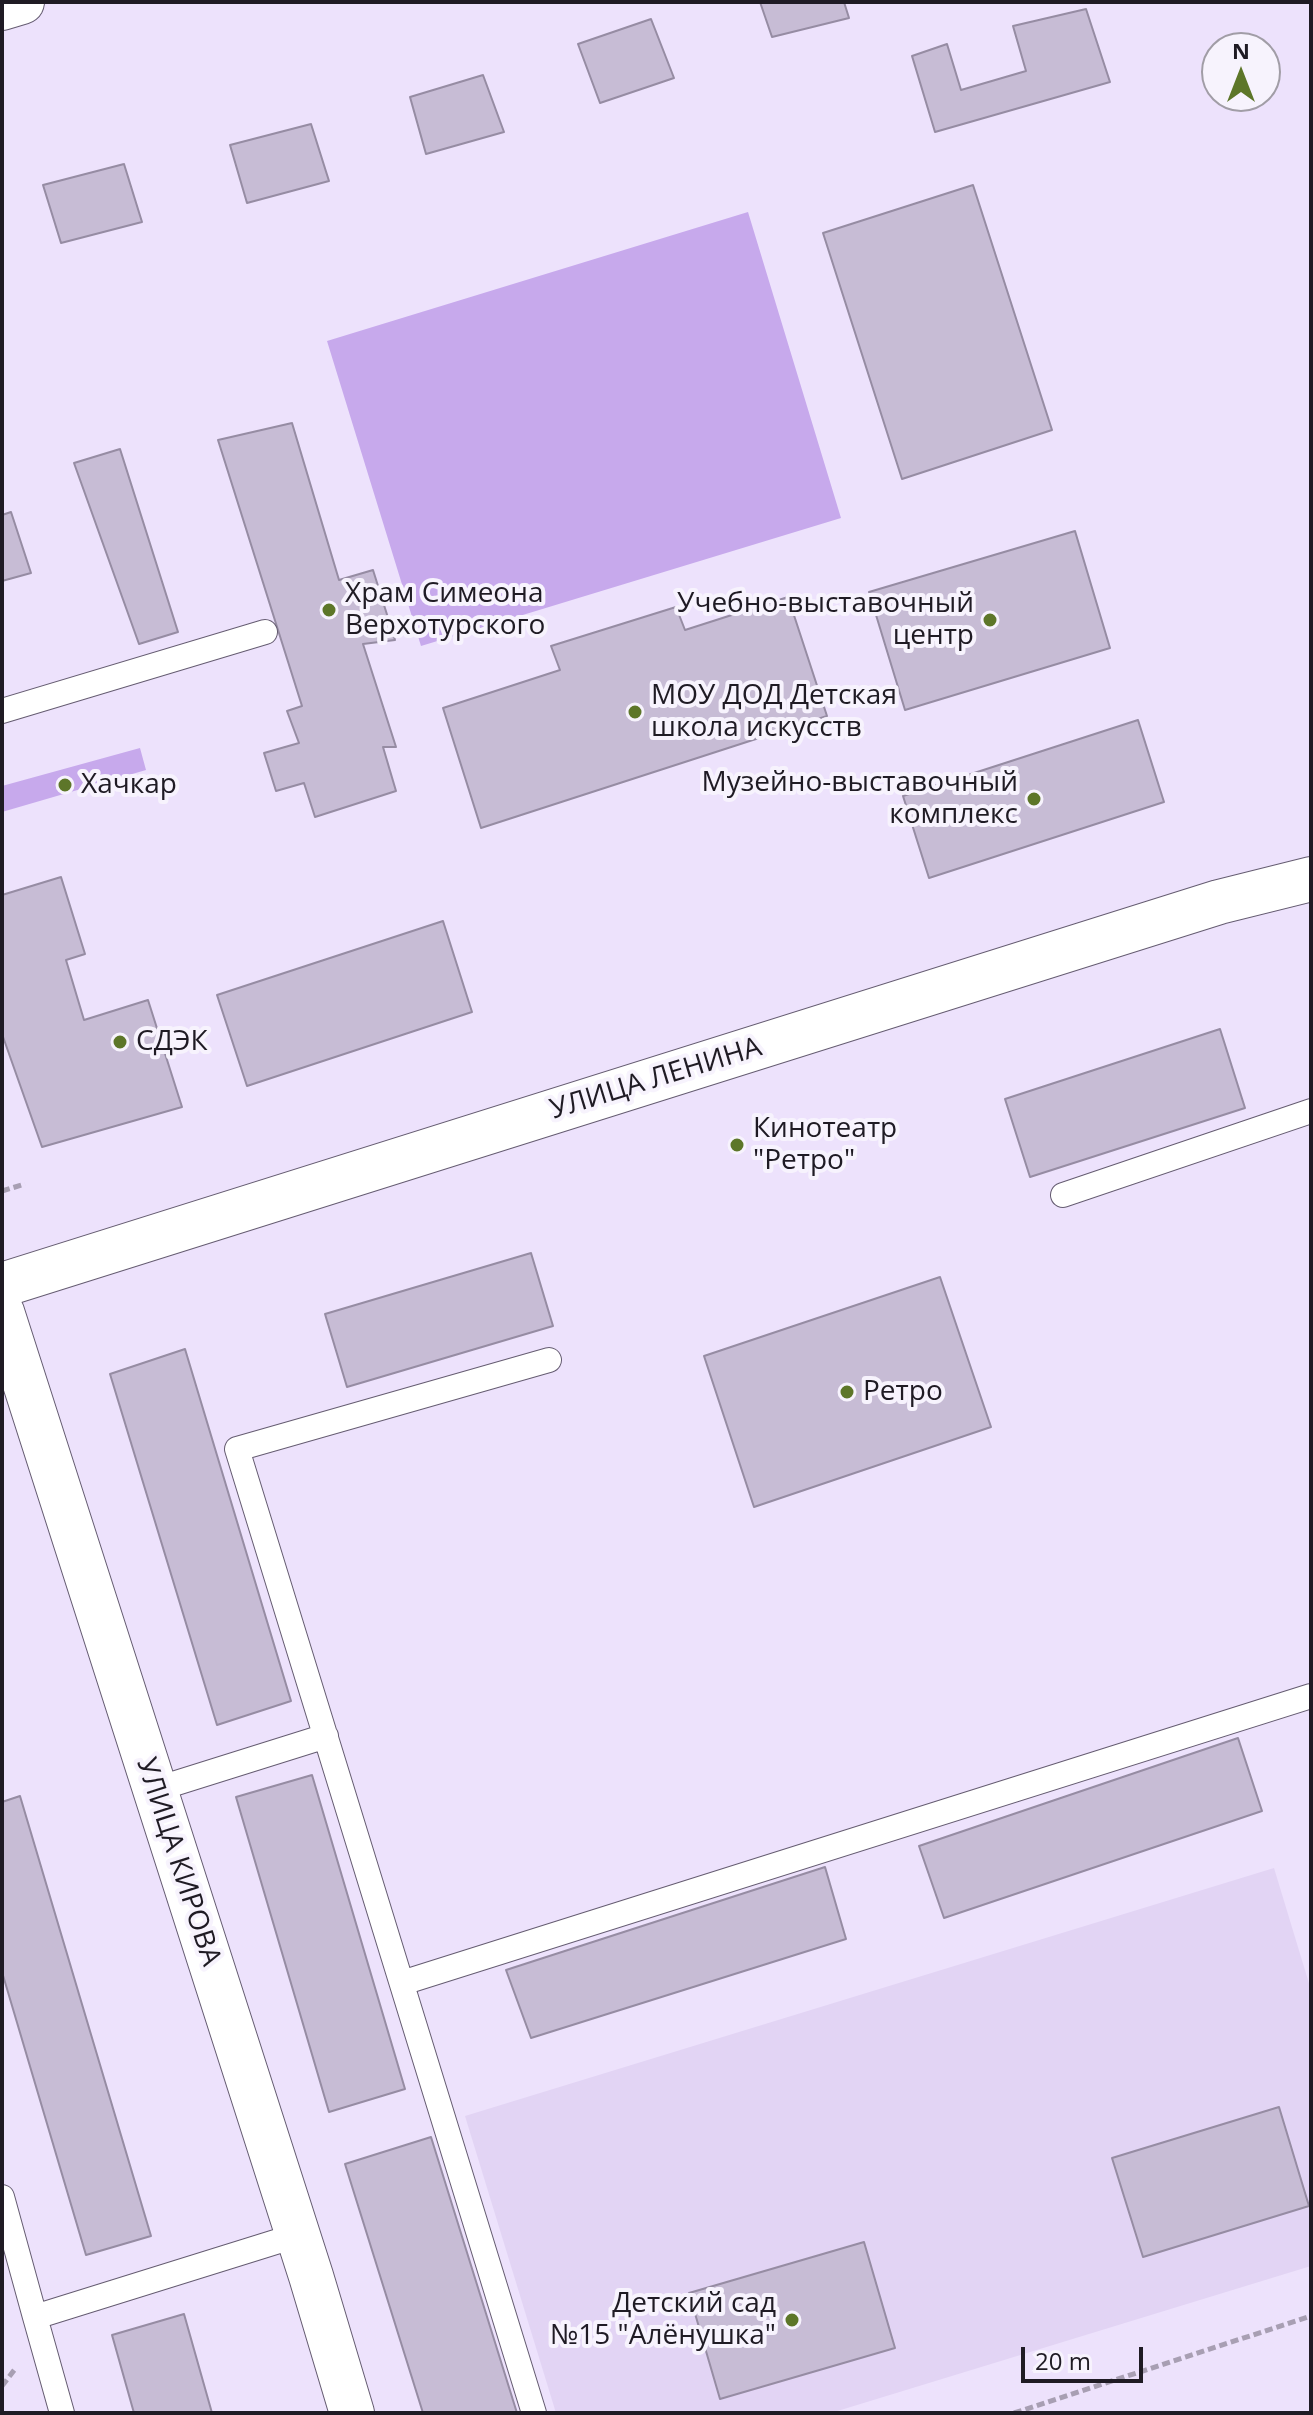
<!DOCTYPE html>
<html>
<head>
<meta charset="utf-8">
<style>
	body { margin:0 }
	#map { position:relative; width:1313px; height:2415px; overflow:hidden; background:#ede2fc; font-family:"Open Sans",sans-serif }
	canvas { display:block }
	.frame { position:absolute; inset:0; border:4px solid #1f1b24; pointer-events:none }
	.north { position:absolute; left:1201px; top:32px; width:80px; height:80px; box-sizing:border-box; background:#f7f3fd; border:2px solid #a19da6; border-radius:50%; rotate:0deg; font-size:22px; font-weight:700; line-height:32px; text-align:center; color:#1f1b24 }
	.north::after { content:''; display:block; margin:auto; width:28px; height:36px; background:#5d7629; clip-path:polygon(50% 0,100% 100%,50% 72%,0 100%) }
	.scale { position:absolute; left:1021px; top:2347px; width:122px; height:36px; box-sizing:border-box; border:4px solid #1f1b24; border-top:0; padding-left:10px; font-size:24px; line-height:28px; white-space:nowrap; color:#1f1b24; -webkit-text-stroke:6px #f7f3fd; paint-order:stroke }
</style>
</head>
<body>
<div id="map">
<canvas width="1313" height="2415"></canvas>
<div class="frame"></div>
<div class="north">N</div>
<div class="scale">20 m</div>
</div>
<script>
const ctx = document.querySelector('canvas').getContext('2d');
ctx.lineJoin = 'round';
function fillPath(path, color) { ctx.fillStyle = color; ctx.fill(path, 'evenodd'); }
const shape = rows => new Path2D(rows.map(r => 'M' + r).join(''));
function trace(path, color, width, dash) { ctx.strokeStyle = color; ctx.lineWidth = width; ctx.lineCap = dash ? 'butt' : 'round'; ctx.setLineDash(dash || []); ctx.stroke(path); }
function label(font, color, halo, rows, align = 'center') {
  ctx.font = font + ' "Open Sans",sans-serif'; ctx.lineWidth = 8; ctx.setLineDash([]); ctx.textBaseline = 'middle'; ctx.strokeStyle = halo; ctx.fillStyle = color; for (const [text, x, y, turn = 0] of rows) {
    ctx.save(); ctx.translate(x, y); ctx.rotate((+turn || 0) * Math.PI / 180); ctx.textAlign = isNaN(turn) ? turn : align; if (halo) ctx.strokeText(text, 0, 0); ctx.fillText(text, 0, 0); ctx.restore();
  }
}
const built = shape([
	[1274,1868,1311,1990,1311,2266,831,2413,556,2413,465,2116]
]);
const green = shape([
	[748,212,841,518,421,646,327,341],
	[140,748,146,770,2,812,2,786]
]);
const building = shape([
	[760,2,844,2,849,18,772,37,760,2],
	[1086,9,1110,82,935,132,912,56,947,44,961,90,1026,71,1013,26,1086,9],
	[651,19,674,78,600,103,578,44,651,19],
	[483,75,504,132,426,154,410,97,483,75],
	[311,124,329,181,247,203,230,145,311,124],
	[124,164,142,222,61,243,43,185,124,164],
	[973,185,1052,430,902,479,823,233,973,185],
	[292,423,339,580,373,570,395,640,363,644,396,747,383,747,396,791,315,817,304,783,276,791,264,753,299,743,287,711,302,706,218,440,292,423],
	[120,449,178,632,139,644,74,463,120,449],
	[11,512,31,573,2,581,2,515,11,512],
	[1075,531,1110,648,905,710,869,592,1075,531],
	[788,597,827,716,481,828,443,708,560,670,551,646,676,607,685,630,788,597],
	[1138,720,1164,802,929,878,903,796,1138,720],
	[61,877,85,954,66,960,84,1020,148,1000,182,1107,42,1147,2,1034,2,895,61,877],
	[443,921,472,1012,247,1086,217,995,443,921],
	[1220,1029,1245,1108,1030,1177,1005,1099,1220,1029],
	[531,1253,553,1326,347,1387,325,1314,531,1253],
	[940,1277,991,1427,754,1507,704,1356,940,1277],
	[185,1349,291,1701,217,1725,110,1374,185,1349],
	[1238,1738,1262,1811,944,1918,919,1846,1238,1738],
	[312,1775,405,2089,329,2112,236,1797,312,1775],
	[20,1796,151,2236,86,2255,2,1972,2,1802,20,1796],
	[825,1867,846,1939,531,2038,506,1970,825,1867],
	[1279,2107,1309,2206,1143,2257,1112,2158,1279,2107],
	[431,2137,517,2413,423,2413,345,2164,431,2137],
	[864,2242,895,2348,720,2399,689,2293,864,2242],
	[184,2314,212,2413,134,2413,112,2335,184,2314]
]);
const path = shape([
	[2,1191,25,1184],
	[2,2386,15,2369],
	[1014,2413,1311,2316]
]);
const service = shape([
	[2,711,265,632],
	[1063,1195,1311,1111],
	[154,1790,326,1736],
	[402,1983,1311,1696],
	[2,2197,35,2317,298,2235],
	[35,2317,62,2413],
	[534,2413,237,1449,549,1360]
]);
const minor = shape([
	[2,8,22,2]
]);
const tertiary = shape([
	[2,1312,311,2276,352,2413]
]);
const secondary = shape([
	[2,1285,1219,902,1311,879]
]);
const markers = [
	[329,610,8,"#5d7629"],
	[990,620,8,"#5d7629"],
	[635,712,8,"#5d7629"],
	[65,785,8,"#5d7629"],
	[1034,799,8,"#5d7629"],
	[120,1042,8,"#5d7629"],
	[737,1145,8,"#5d7629"],
	[847,1392,8,"#5d7629"],
	[792,2320,8,"#5d7629"]
];
const poiNames = [
	["Храм Симеона",345,594],
	["Верхотурского",345,626],
	["Учебно-выставочный",974,604,"right"],
	["центр",974,636,"right"],
	["МОУ ДОД Детская",651,696],
	["школа искусств",651,728],
	["Музейно-выставочный",1018,783,"right"],
	["комплекс",1018,815,"right"],
	["Хачкар",81,785],
	["СДЭК",136,1042],
	["Кинотеатр",753,1129],
	["\"Ретро\"",753,1161],
	["Ретро",863,1392],
	["Детский сад",776,2304,"right"],
	["№15 \"Алёнушка\"",776,2336,"right"]
];
const streetNames = [
	["УЛИЦА ЛЕНИНА",656,1079,-17],
	["УЛИЦА КИРОВА",178,1862,72]
];
fillPath(built, '#e2d4f4');
fillPath(green, '#c7a9ec');
fillPath(building, '#c7bcd5');
trace(building, '#968ca3', 2);
trace(service, '#655c71', 26);
trace(minor, '#655c71', 46);
trace(tertiary, '#655c71', 46);
trace(secondary, '#655c71', 46);
trace(path, '#a89fb3', 5, [8, 4]);
trace(service, '#fff', 24);
trace(minor, '#fff', 44);
trace(tertiary, '#fff', 44);
trace(secondary, '#fff', 44);
for (const [x, y, r, color] of markers) { const dot = new Path2D(); dot.arc(x, y, r, 0, 2 * Math.PI); ctx.fillStyle = color; ctx.fill(dot); trace(dot, '#f7f3fd', 3); }
label('28px', '#1f1b24', '#f7f3fd', poiNames, 'left');
label('28px', '#1f1b24', '#f7f3fd', streetNames);
</script>
</body>
</html>
